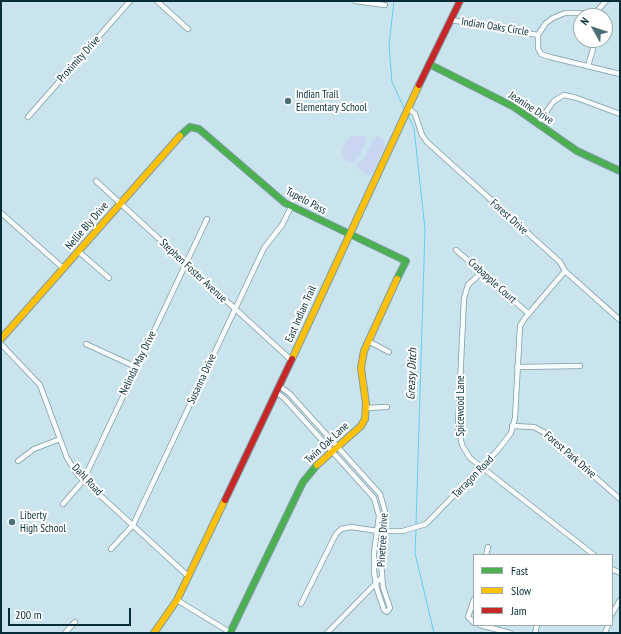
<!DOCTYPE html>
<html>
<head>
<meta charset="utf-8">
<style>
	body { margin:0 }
	#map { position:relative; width:621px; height:634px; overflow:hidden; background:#c9e4ed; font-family:"PT Sans Narrow",sans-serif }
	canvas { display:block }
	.frame { position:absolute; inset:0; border:2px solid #062d38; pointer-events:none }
	.legend { position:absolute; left:473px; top:554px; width:140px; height:72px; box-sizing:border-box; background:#fff; border:1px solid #9babaf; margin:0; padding:5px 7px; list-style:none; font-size:12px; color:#062d38 }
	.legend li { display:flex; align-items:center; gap:8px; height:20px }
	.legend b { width:20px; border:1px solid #9babaf }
	.north { position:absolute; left:573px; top:8px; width:40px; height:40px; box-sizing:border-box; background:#fff; border:1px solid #9babaf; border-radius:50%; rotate:309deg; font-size:11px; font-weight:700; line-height:16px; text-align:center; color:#062d38 }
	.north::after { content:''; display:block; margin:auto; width:14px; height:18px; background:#4a6d77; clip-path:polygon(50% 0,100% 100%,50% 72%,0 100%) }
	.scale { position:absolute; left:8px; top:608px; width:123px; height:18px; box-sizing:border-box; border:2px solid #062d38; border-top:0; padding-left:5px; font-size:12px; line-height:14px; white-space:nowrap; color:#062d38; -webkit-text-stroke:3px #fff; paint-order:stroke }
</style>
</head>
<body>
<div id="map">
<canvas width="621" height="634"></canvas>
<div class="frame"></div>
<ul class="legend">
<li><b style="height:5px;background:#4caf50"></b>Fast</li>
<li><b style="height:5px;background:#ffc107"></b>Slow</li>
<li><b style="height:5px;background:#c62828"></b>Jam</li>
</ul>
<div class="north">N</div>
<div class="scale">200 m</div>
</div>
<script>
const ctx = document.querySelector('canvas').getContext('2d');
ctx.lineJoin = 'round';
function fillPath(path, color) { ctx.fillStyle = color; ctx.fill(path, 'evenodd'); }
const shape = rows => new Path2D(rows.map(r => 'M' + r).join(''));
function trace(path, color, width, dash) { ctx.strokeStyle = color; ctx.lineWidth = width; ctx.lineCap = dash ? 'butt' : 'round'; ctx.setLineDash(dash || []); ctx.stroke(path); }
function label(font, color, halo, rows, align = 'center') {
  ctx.font = font + ' "PT Sans Narrow",sans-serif'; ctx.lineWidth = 4; ctx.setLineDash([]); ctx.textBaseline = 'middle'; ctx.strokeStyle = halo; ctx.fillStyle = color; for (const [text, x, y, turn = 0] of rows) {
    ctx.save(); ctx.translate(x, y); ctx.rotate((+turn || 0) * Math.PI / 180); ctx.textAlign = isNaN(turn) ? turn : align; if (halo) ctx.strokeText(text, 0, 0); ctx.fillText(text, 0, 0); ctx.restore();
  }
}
const green = shape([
	[363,136,367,140,359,157,353,162,346,161,342,152,347,140,352,143,347,140,350,137],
	[378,136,384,139,385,147,370,177,356,166,363,160,373,139]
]);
const stream = shape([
	[394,1,389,45,392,82,404,108],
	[408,116,414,128,425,229,416,524],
	[416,530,415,553,434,633]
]);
const street = shape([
	[157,1,188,29],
	[355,1,385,5],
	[606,1,598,10,592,13,565,13,553,18,546,23,538,35,538,48,541,54,550,57,620,74],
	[451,20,538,35],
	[588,66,593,49],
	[408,108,415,114,422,135,427,142,560,262,565,271,620,320],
	[28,117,130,1],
	[538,123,554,101,564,95,577,98,620,114],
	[96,181,291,360],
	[1,213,63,268],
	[456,250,529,314],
	[78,251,109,278],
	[482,272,468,285,464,298,458,427,462,445,470,458,594,555],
	[368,341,389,352],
	[1,344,40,385,67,458,78,475,188,576],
	[86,344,136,367],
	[517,367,580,366],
	[276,392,284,398,374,498,379,516,374,553,374,572,377,589,384,610,387,612,390,608,383,587,381,562,386,515,380,494,289,393,279,386],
	[366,408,387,407],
	[512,426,534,427,545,433,620,499],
	[18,461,34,449,60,439],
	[63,504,83,481,207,219],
	[111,549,133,525,264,248,282,225,291,207],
	[486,555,488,547],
	[612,569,620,573],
	[474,599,468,617,474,623],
	[177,600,231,633],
	[301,604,336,534,341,529,351,527,378,531,403,531,426,524,497,451,511,433,515,418,520,326,525,318,565,271],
	[612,614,620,600],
	[480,625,510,633],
	[65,633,75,622],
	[327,633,382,577],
	[535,633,537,625],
	[605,633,608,625]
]);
const fast = shape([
	[429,64,514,107,577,151,620,171],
	[180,136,190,127,199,129,285,203,406,261,397,279],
	[230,633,303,482,317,465]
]);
const slow = shape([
	[1,339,180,136],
	[292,359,419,85],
	[317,465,361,426,365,419,366,404,361,368,364,351,397,279],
	[154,633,177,600,225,500]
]);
const jam = shape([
	[419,85,460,1],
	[225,500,292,359]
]);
const markers = [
	[288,101,4,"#4a6d77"],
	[12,522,4,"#4a6d77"]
];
const streetNames = [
	["Indian Oaks Circle",495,27,9],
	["Proximity Drive",79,59,-48],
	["Jeanine Drive",531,108,33],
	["Tupelo Pass",306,201,28],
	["Forest Drive",509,217,42],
	["Nellie Bly Drive",87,226,-49],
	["Stephen Foster Avenue",193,271,43],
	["Crabapple Court",492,281,42],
	["East Indian Trail",301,314,-66],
	["Nelinda May Drive",138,363,-64],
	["Susanna Drive",202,379,-65],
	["Spicewood Lane",461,406,-90],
	["Twin Oak Lane",327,443,-43],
	["Forest Park Drive",570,455,41],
	["Tarragon Road",473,477,-46],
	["Dahl Road",87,480,47],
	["Pinetree Drive",383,540,-87]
];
const poiNames = [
	["Indian Trail",296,95],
	["Elementary School",296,108],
	["Liberty",20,516],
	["High School",20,529]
];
const waterNames = [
	["Greasy Ditch",412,374,-88]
];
fillPath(green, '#c8d6f2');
trace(stream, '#63cfee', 1);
trace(street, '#7e9ca6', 6);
trace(fast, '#7e9ca6', 8);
trace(slow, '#7e9ca6', 8);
trace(jam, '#7e9ca6', 8);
trace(street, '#f7fbfc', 4.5);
trace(fast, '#4caf50', 6);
trace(slow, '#ffc107', 6);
trace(jam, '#c62828', 6);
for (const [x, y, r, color] of markers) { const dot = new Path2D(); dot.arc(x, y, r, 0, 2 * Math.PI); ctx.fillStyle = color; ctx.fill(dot); trace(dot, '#fff', 1.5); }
label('11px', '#062d38', '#fff', streetNames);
label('11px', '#062d38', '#fff', poiNames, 'left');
label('italic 12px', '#132f39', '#fff', waterNames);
</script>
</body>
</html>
